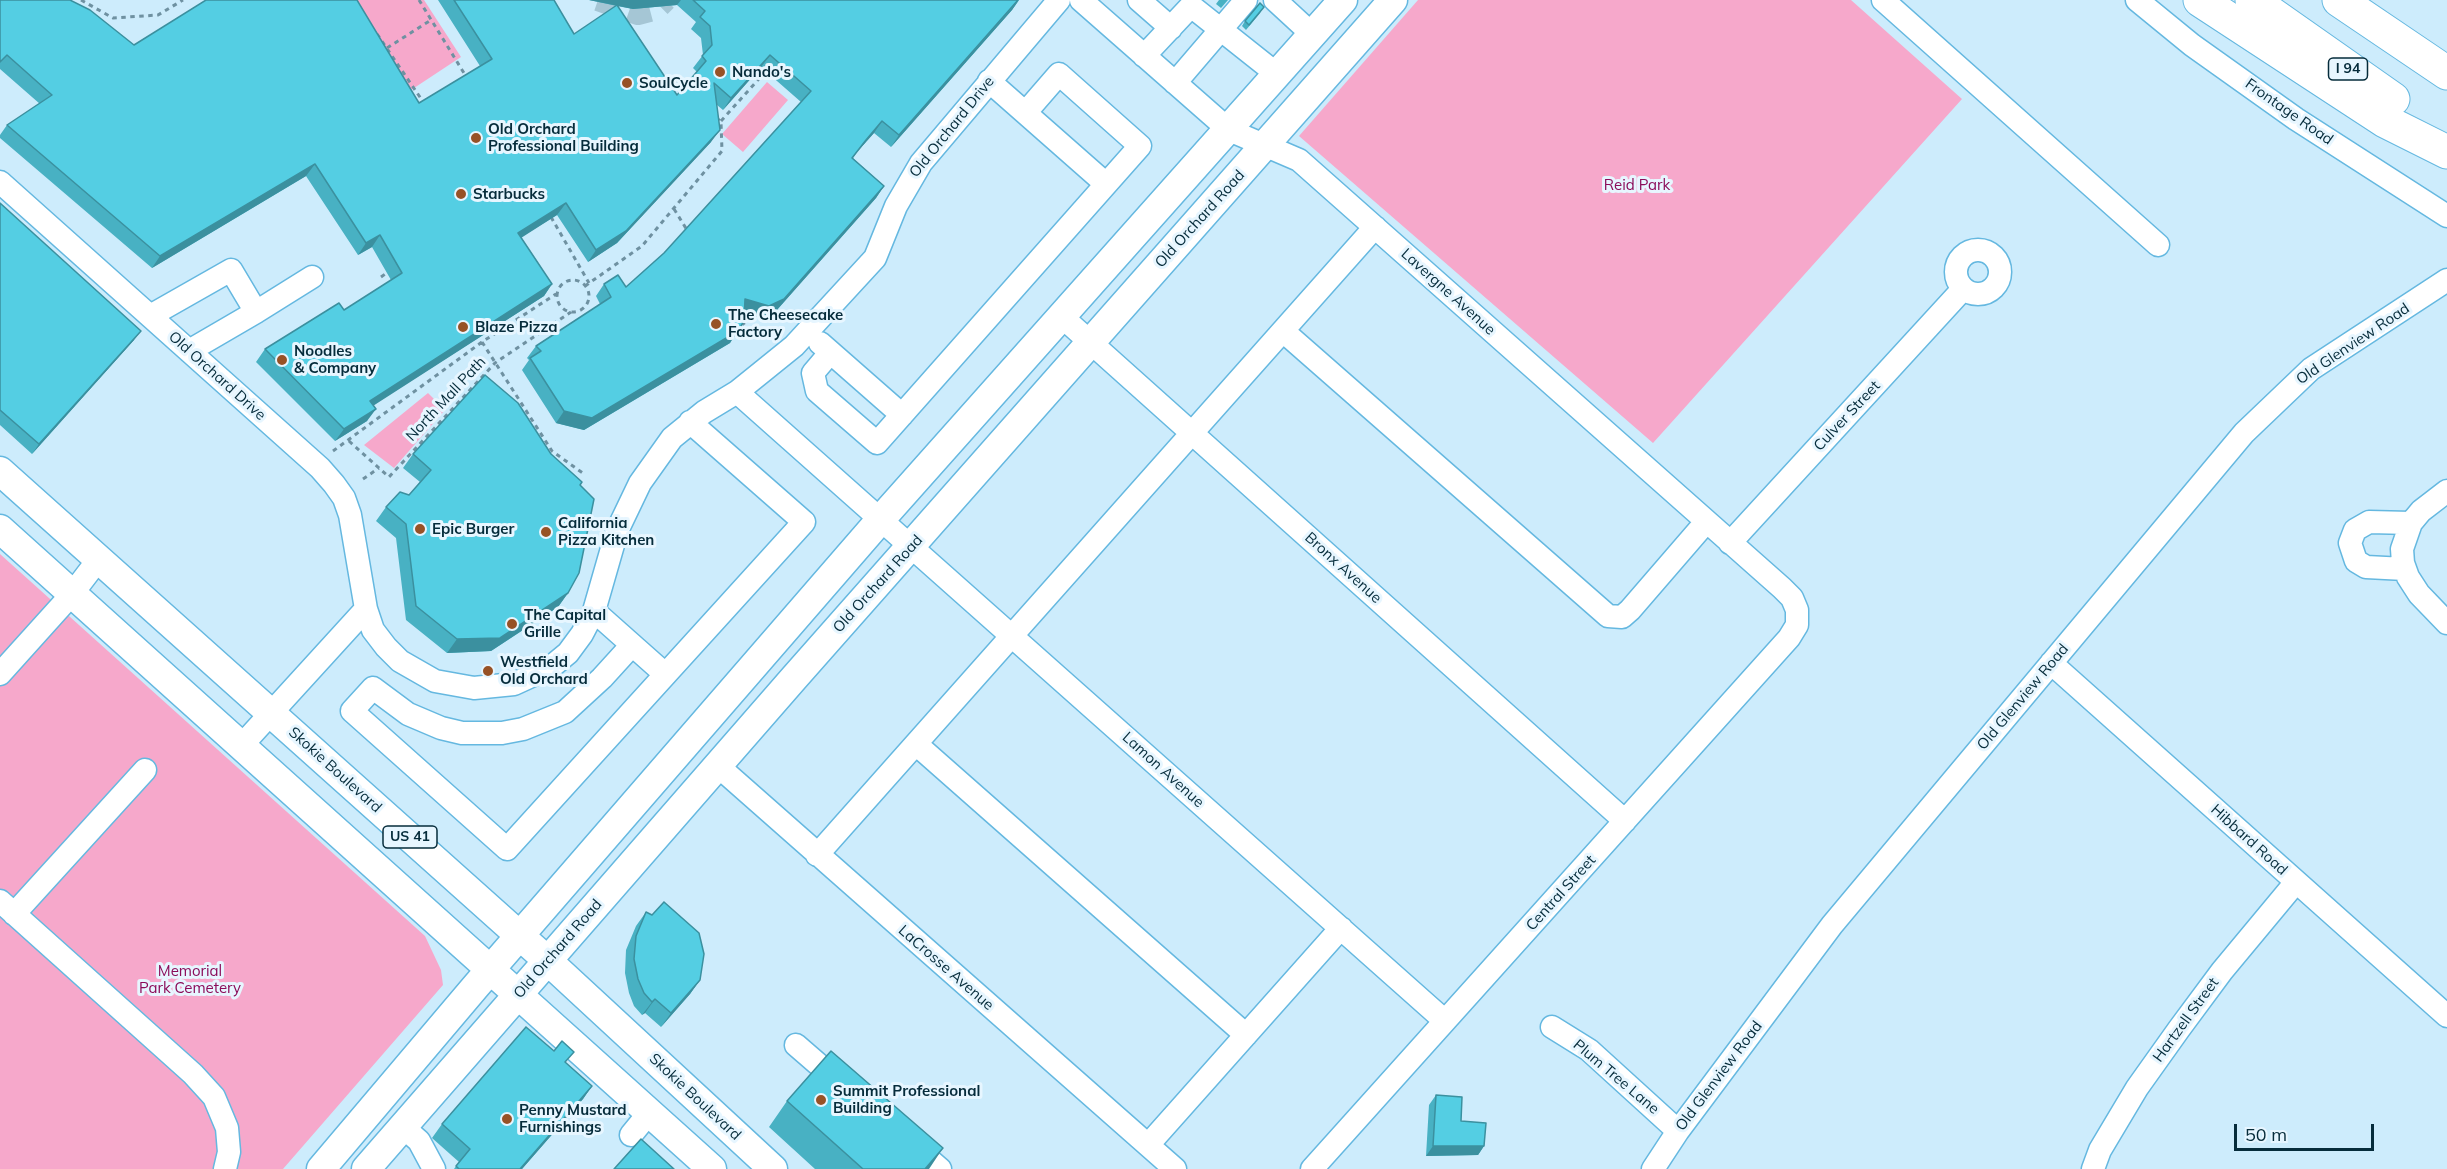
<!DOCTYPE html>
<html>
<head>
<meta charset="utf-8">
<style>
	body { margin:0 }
	#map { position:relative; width:2447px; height:1169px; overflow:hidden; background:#cdecfc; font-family:Mulish,sans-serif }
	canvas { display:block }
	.scale { position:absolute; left:2234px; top:1124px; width:140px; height:27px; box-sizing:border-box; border:3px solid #062c3b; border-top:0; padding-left:8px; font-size:18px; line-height:21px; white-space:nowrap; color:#062c3b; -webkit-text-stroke:4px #e7f6ff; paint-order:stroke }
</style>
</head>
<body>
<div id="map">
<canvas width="2447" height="1169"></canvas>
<div class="scale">50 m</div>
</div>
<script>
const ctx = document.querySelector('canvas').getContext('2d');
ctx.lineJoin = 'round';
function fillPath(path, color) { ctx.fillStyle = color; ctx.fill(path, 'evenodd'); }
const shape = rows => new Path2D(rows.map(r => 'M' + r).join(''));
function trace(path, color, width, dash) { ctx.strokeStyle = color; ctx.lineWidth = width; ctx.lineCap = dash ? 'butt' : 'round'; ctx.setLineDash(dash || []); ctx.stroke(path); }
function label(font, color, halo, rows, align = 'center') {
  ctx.font = font + ' Mulish,sans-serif'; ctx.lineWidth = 6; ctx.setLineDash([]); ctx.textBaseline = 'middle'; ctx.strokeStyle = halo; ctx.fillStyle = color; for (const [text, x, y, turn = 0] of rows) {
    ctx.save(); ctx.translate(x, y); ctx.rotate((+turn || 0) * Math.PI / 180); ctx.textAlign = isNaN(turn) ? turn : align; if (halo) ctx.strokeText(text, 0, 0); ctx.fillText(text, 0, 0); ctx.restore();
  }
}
const green = shape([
	[349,0,424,0,461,57,408,92],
	[1418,0,1851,0,1962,99,1653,443,1299,136],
	[767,82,788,100,743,152,722,134],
	[428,393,445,410,394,468,364,445],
	[0,554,425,936,441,970,443,985,283,1169,0,1169]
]);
const minorTunnel = shape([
	[598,0,638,14,657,9,666,0]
]);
const path = shape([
	[81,0,113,18,158,15,183,0],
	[419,0,467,78],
	[377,34,424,103],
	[387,48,431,20],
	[669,87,679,79,687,87],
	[721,121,766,71],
	[674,209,687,230],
	[551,217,589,283],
	[381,277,388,272],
	'557 296a16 16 0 1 1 32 0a16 16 0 1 1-32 0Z',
	[585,286,642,246,722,151,721,122,716,117],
	[742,321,751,336],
	[482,342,552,451,584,474],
	[349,441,389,477,495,363,571,312],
	[333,451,482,342,556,294],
	[363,479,379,468]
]);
const minor = shape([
	[1081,0,1229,130,1299,160,1782,588,1792,598,1797,610,1797,625,1789,638,1312,1169],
	[1139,0,1171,28],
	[1275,0,1313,35],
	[1883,0,2158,245],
	[2137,0,2192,45,2296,119,2447,216],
	[1144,56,1191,6,1278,75],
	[989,81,1106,184],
	[1175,83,1246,0],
	[0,182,320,468,334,484,344,498,350,515,366,609,373,630,386,647,400,661,435,681,474,688,514,684,551,667,568,653,582,634,594,611,617,531,640,483,672,438,704,412,737,392,794,346,875,258,896,206,921,163,1059,0],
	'1956 272a22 22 0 1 1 44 0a22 22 0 1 1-44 0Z',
	[256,312,312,277],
	[1060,315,1625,821],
	[150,316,231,270,256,312,189,351],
	[1283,331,1608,616,1622,617,1630,610,1706,522],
	[820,343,902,415],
	[830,353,813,373,817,391,877,443,1140,146,1059,74,1026,112],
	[737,392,1445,1021],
	[2447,491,2421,511,2411,523,2402,549,2403,563,2408,577,2419,594,2447,623],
	[1730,543,1963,289],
	[2405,569,2366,567,2356,561,2350,543,2355,530,2369,522,2411,523],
	[594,611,665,674],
	[632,645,602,678,565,712,523,729,502,733,462,733,441,728,408,714,373,688,352,711,507,849,804,522,690,422],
	[2051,663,2447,1016],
	[0,674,72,594,98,560],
	[916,744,1246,1035],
	[242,745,366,609],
	[718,766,1175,1169],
	[817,855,1375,227],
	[0,901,193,1074,214,1097,227,1128,229,1152,225,1169],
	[14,914,145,770],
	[1552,1027,1589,1050,1678,1131],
	[796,1045,841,1084],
	[403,1127,419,1141,434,1169],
	[631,1135,649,1113],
	[910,1143,940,1169],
	[1148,1145,1341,928],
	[1653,1169,1678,1131,1832,925,2244,433,2311,369,2447,280],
	[2093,1169,2100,1150,2137,1088,2179,1029,2222,971,2296,882]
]);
const major = shape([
	[0,471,548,961,773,1169],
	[0,529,712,1169],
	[321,1169,476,986,881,519,1343,0],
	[366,1169,794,678,1393,0]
]);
const highway = shape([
	[2200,0,2385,121,2447,152],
	[2252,0,2393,99],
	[2339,0,2447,73]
]);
const wall = shape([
	[0,0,134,45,419,103,480,66,438,0,554,0,574,34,617,6,589,0,1019,0,1012,10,891,147,874,133,857,152,853,158,884,186,876,198,776,311,761,318,744,314,730,343,584,430,556,423,522,370,529,360,527,358,536,346,600,304,596,296,604,284,626,287,664,253,801,102,761,67,723,110,717,105,711,142,617,243,588,262,557,215,521,237,552,284,544,296,373,405,367,421,335,441,256,362,265,349,344,310,391,280,372,247,358,255,306,176,152,268,0,138,0,135,7,125,40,104,0,69],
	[677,5,696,22,691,29,701,38,703,55,693,68,697,72,677,95,617,6,633,9],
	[1219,0,1228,0,1221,8,1216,4],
	[1261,12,1246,30,1242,26,1245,21],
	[0,203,134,340,32,454,0,425],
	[413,454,551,454,580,485,568,593,558,607,491,651,447,653,406,620,396,538,376,521,386,507,409,495,420,482,403,468],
	[646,912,700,980,690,994,661,1027,645,1013,642,1015,634,1006,629,993,625,973,626,950,636,926],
	[566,1063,592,1086,583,1099,522,1169,454,1169,459,1162,432,1138,442,1124],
	[1436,1095,1484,1146,1478,1155,1426,1156,1429,1105],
	[787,1101,929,1169,815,1169,769,1127]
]);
const shadedWall = shape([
	[589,0,681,0,677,5,633,9],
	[1019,0,1012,10,891,147,899,135],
	[770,55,761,67,723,110,731,98],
	[882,121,874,133,857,152,866,140],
	[720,130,711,142,617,243,588,262,596,250],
	[315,164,306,176,152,268,160,256],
	[884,186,876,198,776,311,761,318,737,311,745,299],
	[566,203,557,215,510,245,518,233],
	[380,235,372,247,358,255,366,243],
	[552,284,544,296,362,413,370,401],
	[141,331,134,340,32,454,39,444],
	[738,331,730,343,584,430,556,423,564,411],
	[376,409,367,421,335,441,344,429],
	[568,593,558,607,491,651,447,653,457,639],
	[700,980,690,994,661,1027,671,1013],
	[655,999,645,1013,642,1015,652,1002],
	[592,1086,583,1099,522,1169,520,1169],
	[1433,1146,1484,1146,1478,1155,1426,1156],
	[943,1148,929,1169,925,1169]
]);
const building = shape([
	[0,0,70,0,90,10,134,45,206,0,357,0,419,103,492,59,454,0,554,0,574,34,617,5,677,95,706,61,702,56,712,45,710,26,700,17,705,11,693,0,1018,0,899,135,882,121,866,140,852,158,884,186,784,299,769,306,745,299,744,321,738,331,592,418,564,411,530,358,541,351,536,346,611,297,604,284,618,275,626,287,664,253,811,91,770,55,731,98,714,83,720,130,626,231,596,250,566,203,518,233,552,284,370,401,376,409,344,429,265,349,339,303,344,310,402,273,380,235,366,243,315,164,160,256,7,125,52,95,7,55,0,62,0,0],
	[1260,3,1264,7,1249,25,1245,21,1260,3],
	[0,203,141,331,39,444,0,410,0,203],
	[485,375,518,403,551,454,582,482,580,485,594,499,579,573,568,593,500,638,457,639,416,606,406,524,386,507,400,492,409,495,431,470,413,454,485,375],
	[664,902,699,933,704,954,700,980,671,1013,655,999,652,1002,644,993,638,979,634,959,636,936,646,912,652,915,664,902],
	[526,1027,554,1051,562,1041,574,1052,565,1062,592,1086,520,1169,459,1169,456,1166,470,1149,442,1124,526,1027],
	[831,1051,943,1148,925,1169,863,1169,787,1101,831,1051],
	[1436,1095,1462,1097,1461,1121,1486,1123,1484,1146,1433,1146,1436,1095],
	[641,1139,674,1169,614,1169,641,1139]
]);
const markers = [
	[720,72,6,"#975226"],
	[627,83,6,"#975226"],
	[476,138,6,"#975226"],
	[461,194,6,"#975226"],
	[716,324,6,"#975226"],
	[463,327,6,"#975226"],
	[282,360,6,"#975226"],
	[420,529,6,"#975226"],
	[546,532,6,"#975226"],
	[512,624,6,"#975226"],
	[488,671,6,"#975226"],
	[821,1100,6,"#975226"],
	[507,1119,6,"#975226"]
];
const shields = [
	[2348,69,39],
	[410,837,54]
];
const shieldNames = [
	["I 94",2348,69],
	["US 41",410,837]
];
const poiNames = [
	["Nando's",732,72],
	["SoulCycle",639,83],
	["Old Orchard",488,129],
	["Professional Building",488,146],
	["Starbucks",473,194],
	["The Cheesecake",728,315],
	["Factory",728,332],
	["Blaze Pizza",475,327],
	["Noodles",294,351],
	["& Company",294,368],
	["California",558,523],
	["Pizza Kitchen",558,540],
	["Epic Burger",432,529],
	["The Capital",524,615],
	["Grille",524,632],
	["Westfield",500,662],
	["Old Orchard",500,679],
	["Summit Professional",833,1091],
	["Building",833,1108],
	["Penny Mustard",519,1110],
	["Furnishings",519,1127]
];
const streetNames = [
	["Frontage Road",2289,112,35],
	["Old Orchard Drive",952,127,-51],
	["Old Orchard Road",1200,219,-48],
	["Lavergne Avenue",1448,292,42],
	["Old Glenview Road",2353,344,-34],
	["Old Orchard Drive",217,376,42],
	["North Mall Path",446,399,-47],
	["Culver Street",1847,416,-47],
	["Bronx Avenue",1343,568,42],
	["Old Orchard Road",878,584,-48],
	["Old Glenview Road",2023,697,-50],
	["Skokie Boulevard",335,770,42],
	["Lamon Avenue",1163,770,42],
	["Hibbard Road",2249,840,42],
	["Central Street",1561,893,-48],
	["Old Orchard Road",558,949,-49],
	["LaCrosse Avenue",946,968,41],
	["Hartzell Street",2186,1020,-54],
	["Old Glenview Road",1719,1076,-53],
	["Plum Tree Lane",1616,1077,40],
	["Skokie Boulevard",695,1097,43]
];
const parkNames = [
	["Reid Park",1637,185],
	["Memorial",190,971],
	["Park Cemetery",190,988]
];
fillPath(green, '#f6a8cb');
trace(minorTunnel, '#a5c6d5', 22, [22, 11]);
trace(minor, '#65b8e0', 25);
trace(major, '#65b8e0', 31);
trace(highway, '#65b8e0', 35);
trace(path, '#6f91a1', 3, [4.5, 4.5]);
trace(minor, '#fff', 22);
trace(major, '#fff', 28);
trace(highway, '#fff', 33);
fillPath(wall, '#48b1c3');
fillPath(shadedWall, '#3b909f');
fillPath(building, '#54cee3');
trace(building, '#3b909f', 1.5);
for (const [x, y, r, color] of markers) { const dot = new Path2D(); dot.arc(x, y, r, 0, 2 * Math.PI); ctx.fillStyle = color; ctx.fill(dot); trace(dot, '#e7f6ff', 2); }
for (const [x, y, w] of shields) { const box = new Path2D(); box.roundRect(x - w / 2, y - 11, w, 22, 4.5); ctx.fillStyle = '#e7f6ff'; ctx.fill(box); trace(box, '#062c3b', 1.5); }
label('bold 14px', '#062c3b', null, shieldNames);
label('bold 15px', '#062c3b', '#e7f6ff', poiNames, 'left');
label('15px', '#062c3b', '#e7f6ff', streetNames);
label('15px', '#8b0c5a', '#e7f6ff', parkNames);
</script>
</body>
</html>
